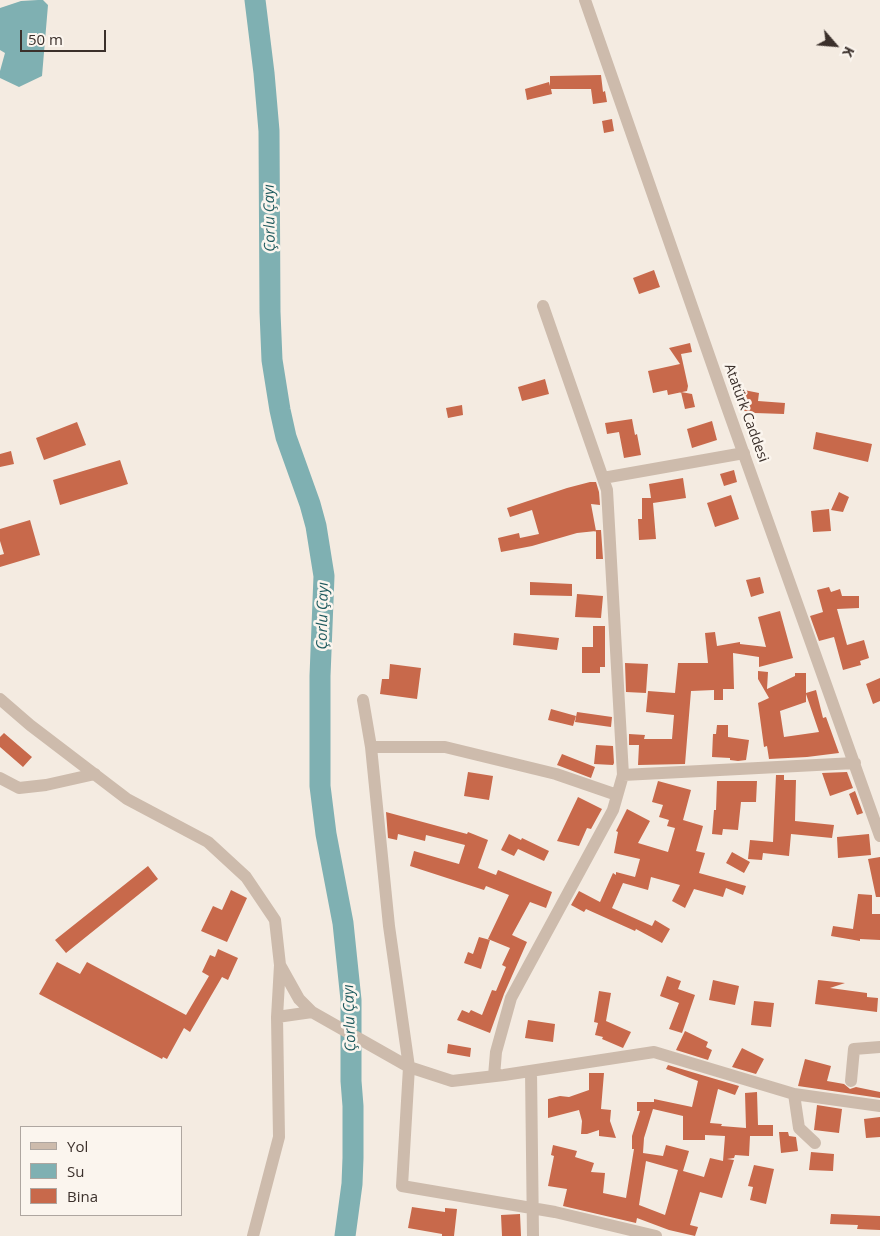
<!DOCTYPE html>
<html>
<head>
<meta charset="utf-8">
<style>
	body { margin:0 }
	#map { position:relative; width:880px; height:1236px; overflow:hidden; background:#f4ebe1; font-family:"Open Sans",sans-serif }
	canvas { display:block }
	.legend { position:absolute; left:20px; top:1126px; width:162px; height:90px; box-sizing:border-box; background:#fbf5ee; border:1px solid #aea6a0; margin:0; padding:6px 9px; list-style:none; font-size:15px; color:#3b302b }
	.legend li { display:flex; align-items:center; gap:10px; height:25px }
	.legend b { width:25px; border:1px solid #aea6a0 }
	.north { position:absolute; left:810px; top:20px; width:50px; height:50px; -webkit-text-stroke:4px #fbf5ee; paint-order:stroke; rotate:117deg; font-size:14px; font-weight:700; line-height:20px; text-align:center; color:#3b302b }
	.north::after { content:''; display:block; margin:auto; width:18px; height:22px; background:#3b302b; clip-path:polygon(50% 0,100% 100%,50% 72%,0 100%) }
	.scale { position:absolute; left:20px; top:30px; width:86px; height:22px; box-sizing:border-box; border:2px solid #3b302b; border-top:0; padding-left:6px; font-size:15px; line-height:18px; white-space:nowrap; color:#3b302b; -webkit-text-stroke:4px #fbf5ee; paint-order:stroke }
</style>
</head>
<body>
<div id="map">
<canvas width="880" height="1236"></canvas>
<ul class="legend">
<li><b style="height:6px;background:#cdbbac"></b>Yol</li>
<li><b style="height:14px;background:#7fb0b2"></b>Su</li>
<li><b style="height:14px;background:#c8694b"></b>Bina</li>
</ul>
<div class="north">K</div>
<div class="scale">50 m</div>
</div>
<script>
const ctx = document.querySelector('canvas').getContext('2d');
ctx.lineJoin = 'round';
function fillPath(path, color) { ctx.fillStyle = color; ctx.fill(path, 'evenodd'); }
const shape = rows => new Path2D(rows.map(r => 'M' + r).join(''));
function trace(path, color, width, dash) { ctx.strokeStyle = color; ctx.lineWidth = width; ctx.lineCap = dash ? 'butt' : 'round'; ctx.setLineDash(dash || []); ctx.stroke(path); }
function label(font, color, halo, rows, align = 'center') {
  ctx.font = font + ' "Open Sans",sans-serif'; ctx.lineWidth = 5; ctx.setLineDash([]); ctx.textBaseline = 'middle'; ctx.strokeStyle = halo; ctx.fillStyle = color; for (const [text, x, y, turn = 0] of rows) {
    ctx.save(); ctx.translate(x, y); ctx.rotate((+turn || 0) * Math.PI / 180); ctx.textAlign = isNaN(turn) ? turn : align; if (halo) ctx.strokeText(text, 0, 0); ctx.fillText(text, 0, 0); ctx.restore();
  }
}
const water = shape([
	[38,0,43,0,48,5,42,76,19,87,0,78,0,71,5,53,0,50,0,8,21,1]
]);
const river = shape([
	[255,0,264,73,269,131,270,312,272,360,280,410,286,437,310,504,316,526,324,576,320,676,320,786,326,834,343,923,351,1000,351,1081,353,1106,353,1158,352,1184,345,1236]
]);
const building = shape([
	[601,75,603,92,605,91,607,102,593,104,591,89,551,89,552,94,527,100,525,89,549,82,550,86,550,76],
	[612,119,614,131,604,133,602,121],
	[654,270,660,287,639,294,633,278],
	[690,343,692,352,681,354,688,386,687,391,668,395,667,390,653,393,648,371,680,364,669,348],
	[545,379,549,394,522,401,518,387],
	[744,390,759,393,758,401,785,403,784,414,755,413,740,410],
	[681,392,692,394,695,407,685,409],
	[462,405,463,415,448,418,446,408],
	[632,419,635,435,637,434,641,455,624,458,619,432,607,434,605,423],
	[712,421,717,440,692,448,687,429],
	[77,422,86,445,44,460,36,438],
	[816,432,872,444,868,462,813,449],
	[11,451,14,464,0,467,0,454],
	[120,460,128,484,60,505,53,480],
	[734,470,737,482,724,486,720,474],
	[683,478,686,498,653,503,656,539,639,540,638,519,642,519,642,498,651,498,649,484],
	[590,482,596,482,599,492,600,505,591,504,596,531,577,533,532,546,501,552,498,538,519,533,520,538,539,534,532,510,510,517,507,508,567,488],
	[839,492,849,497,843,512,831,510],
	[731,495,739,519,715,527,707,503],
	[829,509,831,531,813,532,811,511],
	[30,520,40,555,0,567,0,555,4,554,0,541,0,529],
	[596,530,601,530,603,559,596,559],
	[760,577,764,593,751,597,746,580],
	[530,582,572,584,572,596,530,595],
	[829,587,831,592,840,589,842,596,859,596,859,608,837,609,847,645,864,640,869,658,860,661,861,665,843,670,834,637,819,641,810,616,823,612,817,590],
	[577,594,603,596,601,618,575,617],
	[780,611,793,658,759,667,759,657,733,653,734,689,723,689,723,700,714,700,714,690,691,691,685,764,638,765,639,745,629,745,629,734,645,735,644,739,672,739,674,715,646,712,648,691,675,693,678,663,708,663,705,633,715,632,717,646,740,642,740,644,766,647,758,617],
	[593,626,605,626,605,667,600,667,600,673,582,673,582,647,593,647],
	[514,633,559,638,557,650,513,645],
	[625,663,648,664,646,693,626,692],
	[390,664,421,668,417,699,380,694,382,679,389,679],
	[758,671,768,672,767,689,795,676,795,673,806,673,806,693,816,690,823,718,826,717,839,753,807,757,769,759,767,746,764,747,758,703,769,698,758,679],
	[806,694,819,732,784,737,780,711,806,702],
	[880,678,880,701,873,704,866,684],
	[551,709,576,716,573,726,548,720],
	[577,712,612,717,611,727,575,722],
	[717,725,728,725,728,737,749,740,746,760,738,761,730,760,730,758,712,757,713,734,716,734],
	[4,733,32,757,23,767,0,747,0,737],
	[596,745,613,746,614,763,613,765,594,764],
	[562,754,595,767,591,778,557,765],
	[468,772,493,776,489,800,464,796],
	[847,772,853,788,830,796,822,773],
	[776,775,784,775,784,780,796,780,795,821,834,825,832,838,791,834,789,856,763,853,762,860,748,859,750,840,773,842],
	[658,781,691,790,683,820,703,826,696,851,705,853,699,873,746,886,743,895,726,888,723,897,694,889,685,908,672,901,680,885,651,877,648,890,623,883,612,908,652,926,655,920,670,929,662,943,636,929,635,931,586,909,584,912,571,905,579,891,600,902,613,873,616,875,616,872,635,877,640,859,614,853,618,832,616,831,627,809,650,821,638,843,668,852,675,828,667,826,669,820,659,817,663,805,652,802],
	[717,781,757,781,756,802,741,802,738,830,723,829,722,835,712,834,714,810,716,810],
	[855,791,863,813,857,815,849,794],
	[578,797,602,809,597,818,591,829,587,828,579,846,557,841],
	[386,812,467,834,468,832,488,840,478,868,496,875,498,870,552,892,546,908,530,902,512,935,527,942,504,994,490,1033,457,1020,462,1010,469,1013,471,1010,482,1015,492,990,496,991,506,967,502,965,510,948,488,939,509,895,486,886,484,890,410,866,414,851,459,864,465,845,426,835,425,841,398,834,397,840,388,838],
	[509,834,521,840,522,838,549,851,544,861,518,849,514,856,501,850],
	[869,834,871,855,838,858,837,837],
	[732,852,750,862,744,873,726,863],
	[880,857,880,897,876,897,868,859],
	[148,866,158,879,66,953,55,940],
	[231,890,247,898,227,942,201,931,213,906,222,910],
	[858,894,872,895,872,914,880,914,880,940,860,939,860,941,831,936,833,926,853,929],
	[479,937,490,940,481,969,464,963,468,952,473,954],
	[218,949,238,958,228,980,222,977,190,1032,184,1028,167,1059,163,1057,162,1059,39,994,57,962,80,974,87,962,186,1015,209,976,202,972,210,955,215,957],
	[667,976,681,981,678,989,695,995,682,1033,669,1029,679,1003,660,996],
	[713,980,739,986,735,1005,709,1000],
	[818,980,845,983,830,988,867,993,867,997,878,998,877,1012,815,1004],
	[599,991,611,993,606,1021,631,1032,623,1048,602,1039,603,1037,595,1035,598,1023,594,1022],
	[754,1001,774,1003,771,1027,751,1025],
	[528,1020,555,1024,553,1042,525,1038],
	[685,1031,708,1042,706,1047,712,1050,708,1060,676,1050],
	[448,1044,471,1048,470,1057,447,1053],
	[742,1048,764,1059,756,1074,732,1067],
	[805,1059,831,1066,827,1081,844,1084,850,1089,856,1087,880,1092,880,1098,798,1086],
	[668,1065,739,1086,735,1095,718,1089,710,1123,722,1124,721,1126,746,1128,745,1093,757,1092,758,1125,773,1125,773,1136,750,1136,749,1156,735,1155,734,1158,727,1159,734,1160,722,1198,700,1192,690,1225,698,1227,695,1236,669,1230,637,1218,636,1223,563,1206,567,1189,548,1186,554,1156,551,1155,553,1145,577,1151,575,1157,594,1163,591,1172,605,1173,603,1193,626,1198,634,1149,632,1149,632,1136,640,1111,637,1111,637,1102,654,1102,654,1099,692,1107,698,1081,666,1069],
	[653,1109,683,1116,683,1140,705,1140,705,1135,725,1136,723,1161,710,1158,704,1177,683,1171,689,1151,666,1145,663,1156,643,1153,644,1138],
	[646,1161,678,1170,665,1215,639,1205],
	[589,1073,604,1073,601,1109,611,1110,610,1121,616,1138,599,1136,599,1130,587,1134,581,1134,582,1121,579,1110,548,1118,548,1099,560,1096,569,1097,589,1090],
	[817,1105,842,1109,839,1133,814,1130],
	[880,1117,880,1137,866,1138,864,1119],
	[779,1132,788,1132,789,1136,796,1137,798,1151,781,1153],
	[811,1152,834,1154,833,1171,809,1170],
	[754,1165,774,1169,766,1204,750,1200,753,1187,748,1186],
	[412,1207,445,1212,445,1208,457,1209,454,1236,442,1236,442,1234,408,1228],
	[520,1214,521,1236,502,1236,501,1215],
	[831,1214,880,1216,880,1230,857,1229,858,1225,830,1224]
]);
const minor = shape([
	[585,0,727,407,880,836],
	[603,478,744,453],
	[0,699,30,725,127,799,208,842,246,877,275,920,280,965,299,999,312,1012,409,1067,452,1081,504,1075,654,1052,794,1094,880,1106],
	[363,700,371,747,389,926,409,1067,402,1186,555,1212,656,1236],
	[371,747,445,747,556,774,617,795],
	[623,775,855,763],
	[0,778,19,788,46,785,95,774],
	[280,965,277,1017,312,1012],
	[531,1071,533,1236],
	[494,1076,496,1052,511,998,613,810,623,775,607,490,543,306],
	[851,1081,854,1049,880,1047],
	[794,1094,799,1128,815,1143],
	[253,1236,279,1137,277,1017]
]);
const streetNames = [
	["Atatürk Caddesi",746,413,70]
];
const waterNames = [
	["Çorlu Çayı",270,218,-91],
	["Çorlu Çayı",323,616,-89],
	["Çorlu Çayı",350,1018,-92]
];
fillPath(water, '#7fb0b2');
trace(river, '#7fb0b2', 21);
fillPath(building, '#c8694b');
trace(minor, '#cdbbac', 12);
label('14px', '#3b302b', '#fbf5ee', streetNames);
label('italic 15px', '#1f5a5e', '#fbf5ee', waterNames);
</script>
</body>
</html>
